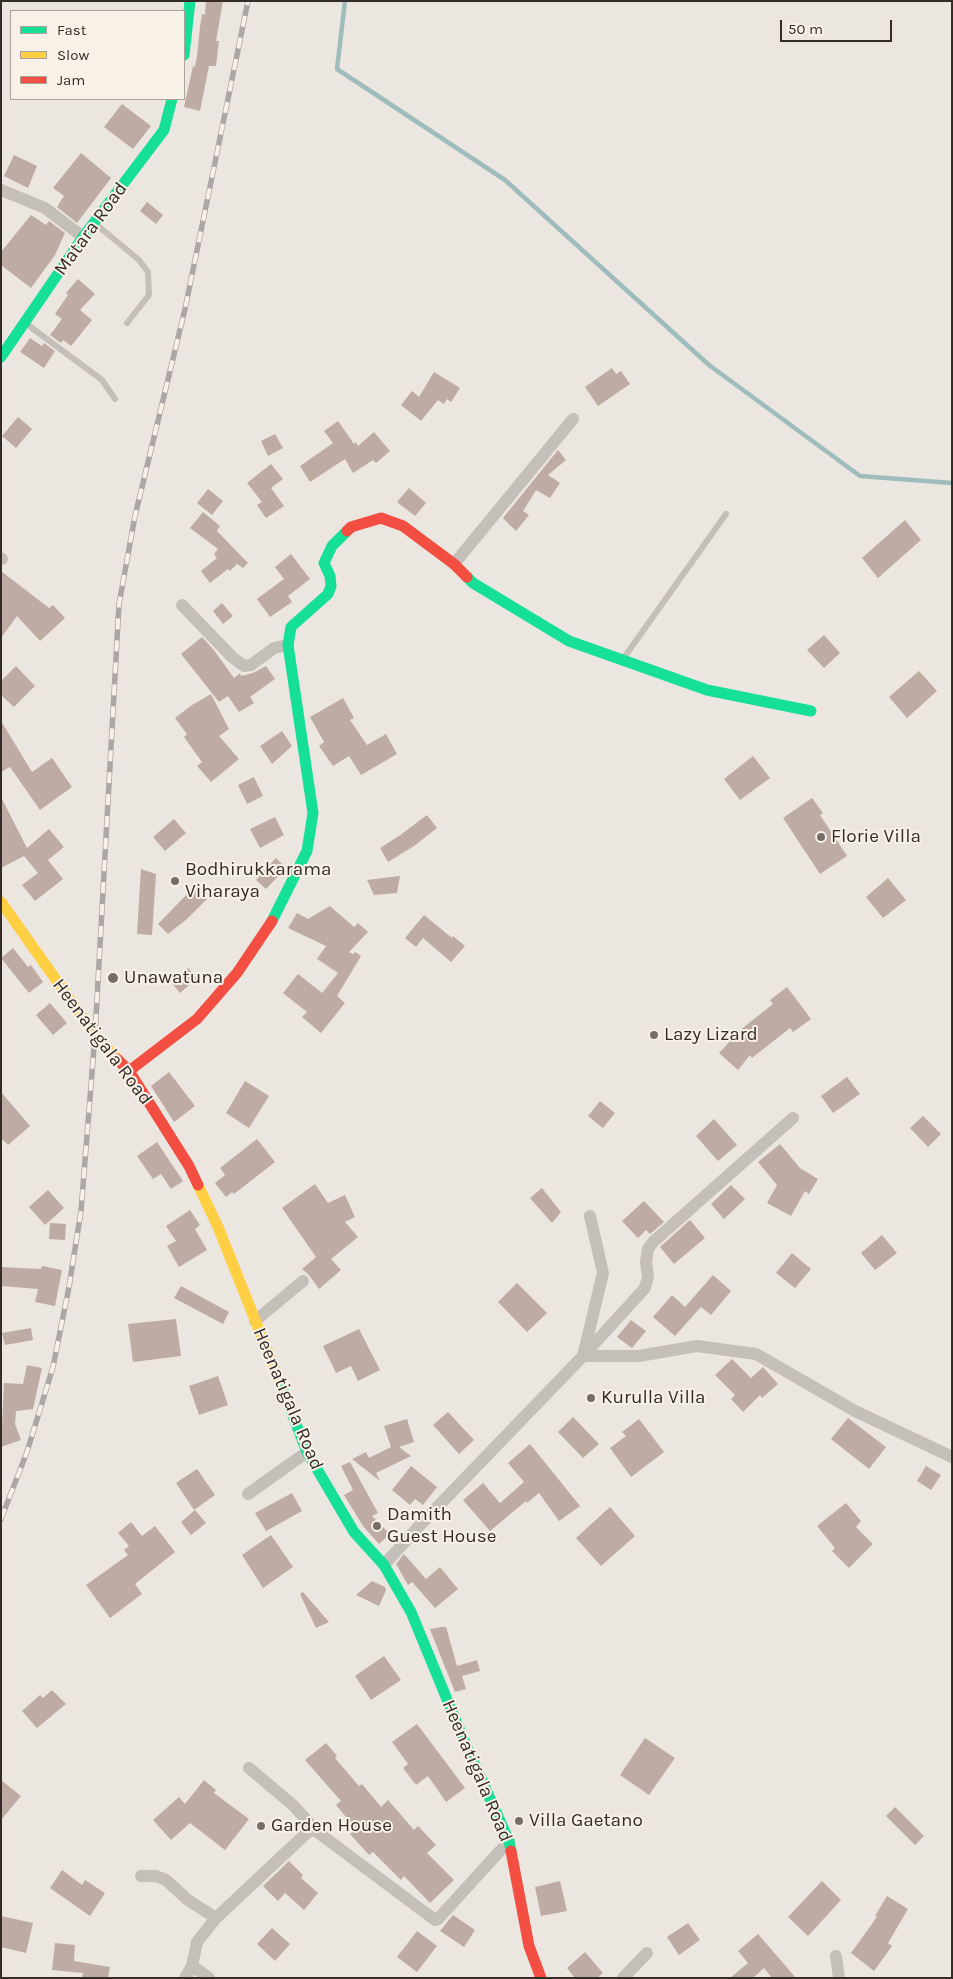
<!DOCTYPE html>
<html>
<head>
<meta charset="utf-8">
<style>
	body { margin:0 }
	#map { position:relative; width:953px; height:1979px; overflow:hidden; background:#ece6e0; font-family:Karla,sans-serif }
	canvas { display:block }
	.frame { position:absolute; inset:0; border:2px solid #352c28; pointer-events:none }
	.legend { position:absolute; left:10px; top:10px; width:175px; height:90px; box-sizing:border-box; background:#f8f1e8; border:1px solid #aaa29b; margin:0; padding:6px 9px; list-style:none; font-size:15px; color:#352c28 }
	.legend li { display:flex; align-items:center; gap:10px; height:25px }
	.legend b { width:25px; border:1px solid #aaa29b }
	.scale { position:absolute; left:780px; top:20px; width:112px; height:22px; box-sizing:border-box; border:2px solid #352c28; border-top:0; padding-left:6px; font-size:15px; line-height:18px; white-space:nowrap; color:#352c28; -webkit-text-stroke:4px #f8f1e8; paint-order:stroke }
</style>
</head>
<body>
<div id="map">
<canvas width="953" height="1979"></canvas>
<div class="frame"></div>
<ul class="legend">
<li><b style="height:6px;background:#16e098"></b>Fast</li>
<li><b style="height:6px;background:#ffcf43"></b>Slow</li>
<li><b style="height:6px;background:#f24e42"></b>Jam</li>
</ul>
<div class="scale">50 m</div>
</div>
<script>
const ctx = document.querySelector('canvas').getContext('2d');
ctx.lineJoin = 'round';
const shape = rows => new Path2D(rows.map(r => 'M' + r).join(''));
function trace(path, color, width, dash) { ctx.strokeStyle = color; ctx.lineWidth = width; ctx.lineCap = dash ? 'butt' : 'round'; ctx.setLineDash(dash || []); ctx.stroke(path); }
function fillPath(path, color) { ctx.fillStyle = color; ctx.fill(path, 'evenodd'); }
function label(font, color, halo, rows, align = 'center') {
  ctx.font = font + ' Karla,sans-serif'; ctx.lineWidth = 4; ctx.setLineDash([]); ctx.textBaseline = 'middle'; ctx.strokeStyle = halo; ctx.fillStyle = color; for (const [text, x, y, turn = 0] of rows) {
    ctx.save(); ctx.translate(x, y); ctx.rotate((+turn || 0) * Math.PI / 180); ctx.textAlign = isNaN(turn) ? turn : align; if (halo) ctx.strokeText(text, 0, 0); ctx.fillText(text, 0, 0); ctx.restore();
  }
}
const stream = shape([
	[345,1,337,69,505,180,709,365,860,476,952,483]
]);
const building = shape([
	[206,1,223,1,216,41,219,41,216,66,209,66,200,111,184,107,193,66,195,67,197,56,200,27,202,14,205,15],
	[122,104,151,126,133,149,104,127],
	[81,153,111,178,77,223,57,207,64,196,53,188],
	[14,155,37,166,28,188,4,176],
	[147,202,163,215,156,224,140,211],
	[31,215,46,225,49,221,65,233,55,255,31,288,1,265,1,252],
	[78,279,95,294,80,310,92,320,71,346,63,340,61,343,50,335,62,319,55,314,68,295,66,293],
	[30,338,42,346,44,343,55,351,44,368,20,352],
	[612,368,616,374,621,371,630,384,598,406,585,387],
	[434,372,460,388,451,402,447,399,444,404,438,400,421,421,401,405,412,391,419,397],
	[18,417,32,429,16,448,2,436],
	[338,421,354,444,356,442,358,446,374,432,390,451,376,463,373,460,353,473,345,459,310,482,300,466,333,443,324,431],
	[275,434,283,448,268,456,261,441],
	[558,450,566,460,548,475,560,483,550,498,536,490,523,511,529,515,516,531,503,518],
	[271,464,283,479,271,488,284,506,266,518,257,505,262,502,247,483],
	[409,488,426,503,415,516,397,502],
	[208,489,223,501,212,515,197,503],
	[203,512,220,526,217,531,248,563,243,568,237,564,230,571,228,569,210,583,201,571,217,558,214,554,218,549,190,528],
	[905,520,921,540,878,578,862,558],
	[291,554,310,579,288,596,292,602,270,617,257,599,284,579,275,567],
	[1,571,49,608,53,605,65,618,40,641,17,616,1,638],
	[222,603,233,616,223,624,213,611],
	[824,635,840,653,824,668,807,650],
	[202,637,213,649,234,678,240,673,241,676,253,673,266,666,275,679,250,697,254,703,239,712,228,696,219,702,181,654],
	[16,666,35,686,14,707,1,695,1,681],
	[919,671,937,691,907,718,889,697],
	[211,694,229,729,219,736,239,759,211,782,197,766,202,762,184,737,187,734,175,718,192,705],
	[343,698,354,718,350,720,367,745,386,734,397,754,361,775,349,756,333,766,319,746,324,742,310,717],
	[1,721,32,772,52,758,72,787,40,810,10,767,1,772],
	[282,731,292,746,272,764,260,746],
	[753,756,770,778,740,800,724,779],
	[254,777,263,796,247,804,238,785],
	[1,797,27,848,49,829,64,847,48,860,63,879,35,901,22,885,38,873,24,856,1,868],
	[812,798,823,813,820,815,847,856,820,874,783,818],
	[427,815,437,828,414,846,388,862,380,848,399,836],
	[275,817,284,835,260,848,250,829],
	[174,819,186,833,165,851,153,837],
	[276,858,286,868,266,889,256,880],
	[141,869,156,874,152,935,137,934],
	[400,876,397,893,374,895,367,880],
	[888,878,906,900,883,918,866,897],
	[194,887,207,899,187,919,168,934,158,924],
	[330,906,354,927,358,923,368,932,349,952,353,954,355,952,361,956,337,996,345,1003,321,1033,302,1017,307,1012,283,993,298,974,322,993,338,973,317,959,326,946,288,928,297,913,308,919],
	[424,915,452,938,453,936,465,946,451,962,423,938,416,947,405,938],
	[13,948,28,967,31,965,43,982,29,993,1,958],
	[188,968,197,978,180,993,172,983],
	[787,987,811,1019,793,1032,790,1028,752,1058,750,1055,738,1070,719,1053,735,1036,734,1035,773,1004,770,1000],
	[50,1003,67,1023,53,1035,36,1015],
	[169,1072,195,1106,174,1122,151,1086],
	[847,1077,860,1094,833,1113,821,1096],
	[245,1081,269,1096,249,1128,226,1113],
	[1,1092,30,1126,8,1145,1,1138],
	[600,1101,615,1113,603,1128,588,1116],
	[923,1116,941,1134,928,1147,910,1128],
	[714,1119,737,1145,718,1161,696,1136],
	[257,1139,275,1162,234,1194,232,1192,226,1197,215,1183,225,1175,220,1168],
	[157,1142,183,1181,171,1189,161,1174,153,1179,137,1156],
	[780,1144,800,1168,818,1179,809,1194,805,1191,791,1216,767,1203,777,1185,758,1162],
	[315,1184,328,1203,345,1195,355,1217,345,1222,358,1237,331,1259,341,1270,319,1289,309,1275,302,1269,316,1257,282,1208],
	[731,1185,745,1199,724,1219,711,1204],
	[542,1188,561,1212,552,1223,530,1198],
	[48,1190,64,1208,45,1225,29,1207],
	[644,1201,664,1222,650,1234,646,1230,638,1238,622,1221],
	[190,1210,200,1225,195,1229,207,1250,179,1267,167,1246,176,1241,166,1226],
	[690,1220,705,1238,674,1264,660,1247],
	[50,1223,66,1224,65,1240,49,1239],
	[882,1235,897,1253,875,1270,861,1253],
	[792,1253,811,1269,795,1288,776,1273],
	[42,1266,62,1270,55,1306,35,1302,38,1289,1,1286,1,1267,41,1269],
	[713,1275,731,1291,711,1315,701,1307,675,1336,653,1317,672,1295,685,1307],
	[517,1283,547,1313,527,1332,498,1302],
	[181,1286,229,1312,223,1324,174,1298],
	[176,1319,181,1356,133,1362,128,1324],
	[631,1320,646,1331,632,1348,617,1337],
	[31,1328,33,1340,5,1345,2,1333],
	[359,1329,380,1370,358,1381,351,1366,336,1373,323,1346],
	[732,1359,751,1378,763,1367,778,1384,762,1398,760,1395,743,1412,731,1399,735,1395,715,1375],
	[27,1365,42,1368,33,1409,16,1411,15,1424,21,1440,1,1447,4,1383,23,1384],
	[218,1376,228,1405,199,1415,189,1386],
	[448,1412,474,1440,459,1454,433,1425],
	[573,1417,599,1444,583,1458,558,1432],
	[848,1418,886,1447,869,1469,831,1439],
	[407,1419,414,1442,399,1447,411,1456,376,1473,380,1481,352,1459,366,1452,369,1458,391,1447,384,1426],
	[639,1419,664,1452,631,1477,610,1448,626,1436,622,1432],
	[530,1444,580,1506,559,1521,539,1493,527,1503,526,1501,490,1531,463,1500,483,1483,500,1503,524,1482,508,1463],
	[350,1462,378,1513,372,1516,390,1534,379,1544,363,1526,344,1495,353,1490,341,1466],
	[411,1466,437,1487,423,1505,415,1499,410,1505,392,1490],
	[926,1466,941,1475,931,1490,917,1481],
	[197,1469,215,1495,194,1510,176,1483],
	[292,1493,302,1511,266,1531,255,1513],
	[846,1503,861,1521,856,1527,873,1544,849,1568,832,1551,835,1548,817,1526],
	[610,1507,635,1536,601,1566,576,1538],
	[195,1510,206,1523,191,1535,181,1522],
	[131,1522,142,1536,155,1526,175,1552,135,1584,142,1594,110,1618,86,1585,128,1555,124,1550,129,1546,118,1533],
	[271,1535,293,1567,263,1588,242,1555],
	[404,1554,426,1579,440,1567,458,1589,435,1608,412,1582,408,1585,396,1564],
	[372,1581,385,1587,386,1590,379,1606,356,1595],
	[303,1592,329,1622,316,1628,300,1594],
	[441,1627,446,1627,457,1666,477,1660,480,1671,462,1676,466,1689,455,1692,431,1632,430,1629],
	[384,1656,401,1680,371,1700,355,1676],
	[52,1690,66,1704,37,1728,22,1711,40,1695,43,1698],
	[417,1724,465,1788,446,1802,428,1776,416,1785,403,1768,408,1764,392,1742],
	[645,1738,675,1758,649,1795,620,1775],
	[326,1743,337,1756,335,1758,359,1786,362,1784,381,1807,388,1800,414,1830,418,1826,436,1845,427,1853,454,1880,430,1903,404,1876,401,1880,373,1852,369,1855,350,1834,356,1829,336,1805,341,1801,305,1760],
	[1,1780,21,1796,1,1820],
	[204,1780,216,1790,214,1793,249,1819,225,1850,190,1823,171,1840,153,1820,179,1797,185,1804],
	[895,1807,924,1836,915,1845,886,1816],
	[289,1861,303,1875,301,1878,318,1893,304,1910,285,1893,278,1901,263,1886],
	[62,1870,82,1885,85,1880,105,1893,90,1916,50,1888],
	[560,1881,567,1911,541,1916,535,1887],
	[822,1881,841,1900,808,1936,788,1917],
	[887,1896,908,1909,888,1943,892,1946,874,1971,851,1953,877,1917,875,1916],
	[453,1915,475,1930,464,1947,440,1931],
	[1,1916,33,1923,26,1953,1,1947],
	[688,1923,700,1940,679,1955,667,1937],
	[272,1928,290,1944,275,1961,257,1944],
	[417,1931,437,1946,417,1972,397,1957],
	[758,1934,796,1978,772,1978,764,1968,753,1978,730,1978,748,1963,738,1951],
	[55,1943,75,1945,74,1961,110,1967,108,1978,82,1978,83,1973,52,1970],
	[585,1952,603,1973,597,1978,575,1978,567,1968]
]);
const lane = shape([
	[97,225,139,260,148,272,149,295,127,323],
	[28,325,102,380,115,399],
	[623,659,726,514]
]);
const street = shape([
	[1,190,45,208,83,237],
	[1,558,2,559],
	[454,564,573,419],
	[182,605,232,657,244,666,251,665,274,648,288,645],
	[590,1216,603,1273,583,1356,639,1356,697,1346,756,1354,855,1411,952,1457],
	[255,1321,303,1281],
	[248,1494,307,1452],
	[384,1565,420,1525,583,1356,645,1288,648,1277,646,1262,648,1249,653,1242,793,1118],
	[249,1768,294,1806,316,1831],
	[141,1876,156,1876,166,1880,188,1900,216,1918],
	[836,1956,839,1978],
	[192,1966,209,1978],
	[185,1978,192,1966,197,1942,216,1918,310,1830,316,1831,435,1920,438,1919,509,1841],
	[623,1978,647,1953]
]);
const fast = shape([
	[184,55,190,1],
	[1,357,83,237,164,130,172,99],
	[467,577,473,583,569,641,707,690,811,711],
	[272,921,307,851,313,813,288,645,291,627,328,594,331,586,330,576,324,563,332,546,347,531],
	[279,1380,307,1452,354,1532,384,1565,411,1612,465,1743,509,1841,511,1851]
]);
const slow = shape([
	[1,902,95,1035,117,1059],
	[198,1185,218,1227,279,1380]
]);
const jam = shape([
	[347,531,351,527,381,518,403,526,454,564,467,577],
	[117,1059,129,1071,189,1166,198,1185],
	[129,1071,197,1019,237,973,272,921],
	[511,1851,529,1946,541,1978]
]);
const rail = shape([
	[1,1519,27,1452,53,1367,69,1287,81,1211,95,1035,119,604,135,516,185,309,248,1]
]);
const markers = [
	[821,837,5,"#756d68"],
	[175,881,5,"#756d68"],
	[113,978,6,"#756d68"],
	[654,1035,5,"#756d68"],
	[591,1398,5,"#756d68"],
	[377,1526,5,"#756d68"],
	[519,1821,5,"#756d68"],
	[261,1826,5,"#756d68"]
];
const streetNames = [
	["Matara Road",91,229,-54],
	["Heenatigala Road",102,1042,53],
	["Heenatigala Road",288,1399,67],
	["Heenatigala Road",477,1771,67]
];
const poiNames = [
	["Florie Villa",831,837],
	["Bodhirukkarama",185,870],
	["Viharaya",185,892],
	["Unawatuna",124,978],
	["Lazy Lizard",664,1035],
	["Kurulla Villa",601,1398],
	["Damith",387,1515],
	["Guest House",387,1537],
	["Villa Gaetano",529,1821],
	["Garden House",271,1826]
];
trace(stream, '#9ebcbc', 4.5);
fillPath(building, '#beaba3');
trace(lane, '#c5bfb9', 6);
trace(street, '#c5bfb9', 12);
trace(fast, '#16e098', 11);
trace(slow, '#ffcf43', 11);
trace(jam, '#f24e42', 11);
trace(rail, '#aca7a4', 5.5);
trace(rail, '#f8f1e8', 4, [11]);
for (const [x, y, r, color] of markers) { const dot = new Path2D(); dot.arc(x, y, r, 0, 2 * Math.PI); ctx.fillStyle = color; ctx.fill(dot); trace(dot, '#f8f1e8', 2); }
label('19px', '#352c28', '#f8f1e8', streetNames);
label('19px', '#352c28', '#f8f1e8', poiNames, 'left');
</script>
</body>
</html>
